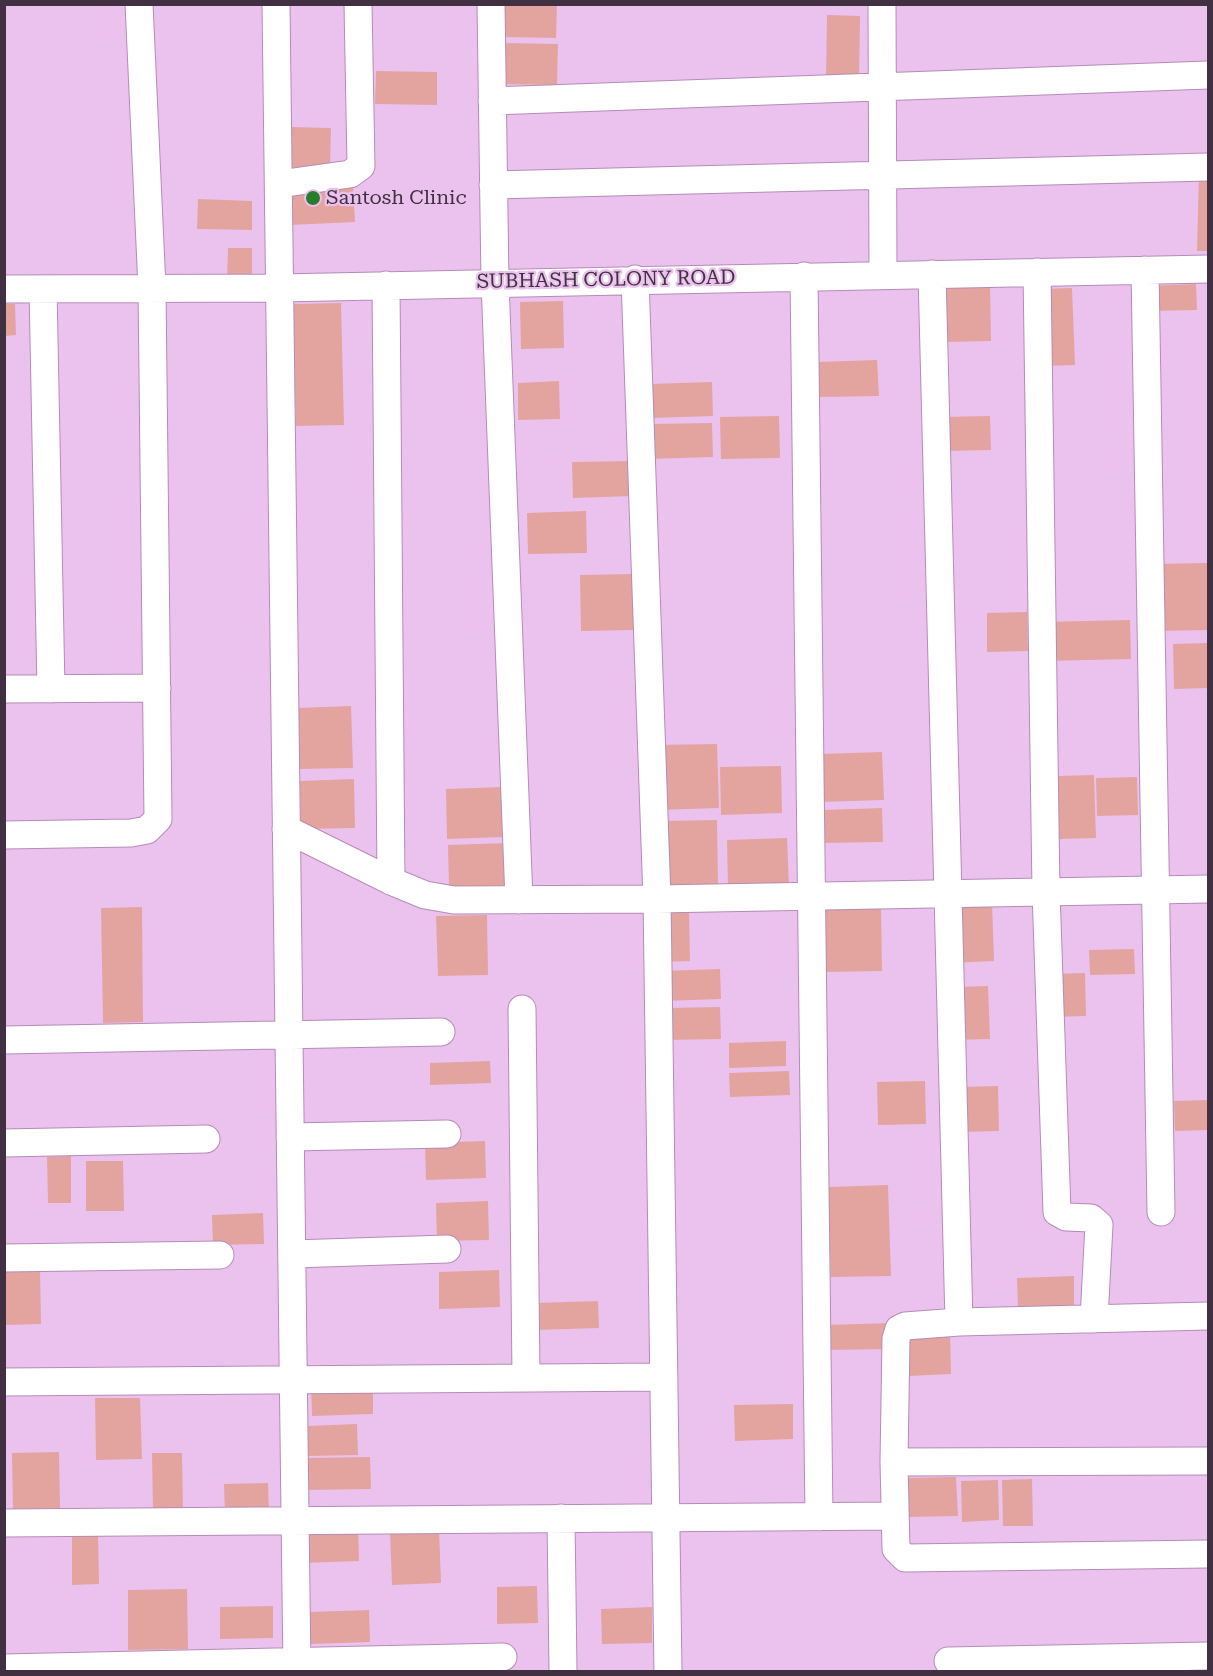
<!DOCTYPE html>
<html>
<head>
<meta charset="utf-8">
<style>
	body { margin:0 }
	#map { position:relative; width:1213px; height:1676px; overflow:hidden; background:#ebc2ee; font-family:"Roboto Serif",serif }
	canvas { display:block }
	.frame { position:absolute; inset:0; border:6px solid #403041; pointer-events:none }
</style>
</head>
<body>
<div id="map">
<canvas width="1213" height="1676"></canvas>
<div class="frame"></div>
</div>
<script>
const ctx = document.querySelector('canvas').getContext('2d');
ctx.lineJoin = 'round';
function fillPath(path, color) { ctx.fillStyle = color; ctx.fill(path, 'evenodd'); }
const shape = rows => new Path2D(rows.map(r => 'M' + r).join(''));
function trace(path, color, width, dash) { ctx.strokeStyle = color; ctx.lineWidth = width; ctx.lineCap = dash ? 'butt' : 'round'; ctx.setLineDash(dash || []); ctx.stroke(path); }
function label(font, color, halo, rows, align = 'center') {
  ctx.font = font + ' "Roboto Serif",serif'; ctx.lineWidth = 4.5; ctx.setLineDash([]); ctx.textBaseline = 'middle'; ctx.strokeStyle = halo; ctx.fillStyle = color; for (const [text, x, y, turn = 0] of rows) {
    ctx.save(); ctx.translate(x, y); ctx.rotate((+turn || 0) * Math.PI / 180); ctx.textAlign = isNaN(turn) ? turn : align; if (halo) ctx.strokeText(text, 0, 0); ctx.fillText(text, 0, 0); ctx.restore();
  }
}
const building = shape([
	[503,4,557,4,556,38,502,37],
	[827,15,860,16,859,80,826,79],
	[501,43,558,44,557,85,500,84],
	[376,71,437,72,437,105,375,104],
	[291,127,331,128,330,168,290,167],
	[1199,173,1208,173,1208,251,1197,251],
	[353,188,355,222,290,225,289,191],
	[198,199,252,201,252,230,197,229],
	[228,248,252,248,252,282,227,281],
	[1196,284,1197,310,1149,311,1148,286],
	[990,286,991,341,947,342,945,287],
	[1072,288,1075,365,1043,366,1041,289],
	[563,301,564,348,521,349,520,302],
	[341,303,344,425,296,426,293,304],
	[4,304,15,304,16,335,4,336],
	[877,360,879,396,819,397,818,362],
	[559,381,560,419,518,420,518,383],
	[712,382,713,416,651,418,650,384],
	[779,416,780,458,721,459,720,417],
	[990,416,991,450,943,451,942,417],
	[712,423,713,457,649,459,648,424],
	[632,461,633,496,573,498,572,462],
	[586,511,587,553,528,554,527,513],
	[1208,563,1208,630,1155,631,1154,564],
	[633,574,634,630,581,631,580,575],
	[1027,612,1028,651,987,652,987,613],
	[1130,620,1131,659,1043,661,1042,622],
	[1208,643,1208,688,1174,689,1173,644],
	[351,706,353,768,299,769,297,708],
	[717,744,719,808,657,810,655,745],
	[882,752,884,800,820,802,819,754],
	[781,766,782,813,721,815,720,767],
	[1094,775,1096,838,1059,839,1058,776],
	[1137,777,1138,815,1097,816,1096,778],
	[354,779,355,828,301,829,300,781],
	[503,787,504,837,447,839,446,789],
	[882,808,883,842,821,843,821,810],
	[717,820,718,885,662,887,660,821],
	[787,838,789,888,728,889,727,840],
	[508,843,509,886,449,888,448,845],
	[992,903,994,961,950,963,949,904],
	[142,907,143,1022,103,1023,101,908],
	[881,907,882,971,823,972,822,908],
	[689,910,690,961,660,962,658,911],
	[487,915,488,975,438,976,436,916],
	[1134,949,1135,974,1090,975,1089,950],
	[720,969,721,999,662,1001,661,971],
	[1085,973,1086,1016,1053,1017,1051,974],
	[988,986,990,1039,953,1040,951,987],
	[720,1007,721,1039,666,1040,665,1008],
	[786,1041,786,1066,729,1068,729,1043],
	[490,1061,491,1083,430,1085,430,1063],
	[789,1071,790,1095,730,1097,729,1073],
	[925,1081,926,1124,878,1125,877,1082],
	[998,1086,999,1131,960,1132,959,1087],
	[1208,1100,1208,1130,1175,1131,1174,1101],
	[485,1141,486,1178,426,1180,425,1143],
	[71,1156,71,1203,48,1203,47,1157],
	[86,1161,123,1161,124,1211,86,1211],
	[888,1185,891,1276,831,1277,828,1187],
	[488,1201,489,1240,437,1241,436,1203],
	[263,1213,264,1244,213,1245,212,1215],
	[4,1268,40,1268,41,1324,4,1325],
	[499,1270,500,1307,439,1309,439,1272],
	[1074,1276,1074,1308,1018,1309,1017,1278],
	[598,1301,599,1328,536,1330,535,1303],
	[892,1323,892,1349,825,1350,825,1325],
	[950,1332,951,1374,908,1376,907,1334],
	[373,1387,373,1414,312,1416,311,1388],
	[95,1398,140,1398,142,1459,96,1460],
	[793,1404,793,1439,735,1441,734,1405],
	[357,1424,358,1455,308,1456,308,1426],
	[59,1452,60,1508,13,1509,12,1453],
	[152,1453,182,1453,183,1512,153,1512],
	[370,1457,371,1489,306,1490,305,1458],
	[956,1477,958,1516,906,1517,905,1478],
	[1032,1479,1033,1526,1003,1526,1002,1480],
	[998,1480,999,1520,962,1522,961,1481],
	[268,1483,269,1515,225,1516,224,1484],
	[358,1524,359,1561,302,1563,301,1526],
	[439,1529,441,1583,392,1585,390,1531],
	[72,1532,98,1532,99,1584,72,1585],
	[537,1586,538,1623,497,1624,497,1587],
	[187,1589,188,1649,128,1650,128,1590],
	[273,1606,273,1638,220,1639,220,1607],
	[652,1607,652,1643,602,1644,601,1609],
	[369,1610,370,1642,311,1644,310,1612],
	[1205,1666,1206,1672,1175,1672,1175,1667]
]);
const street = shape([
	[276,4,297,1672],
	[491,4,495,282,519,900],
	[882,4,883,275],
	[492,101,1208,75],
	[279,184,350,174,361,166,358,4],
	[493,185,1208,167],
	[1145,270,1161,1212],
	[1037,272,1046,891,1057,1212,1066,1217,1091,1218,1099,1225,1094,1319],
	[932,274,959,1322],
	[804,276,819,1517],
	[635,279,657,899,668,1672],
	[386,285,391,881],
	[4,289,280,288,1208,269],
	[43,289,51,689],
	[4,689,157,688],
	[286,829,391,881,425,895,454,900,657,899,1208,889],
	[4,835,131,833,147,830,158,819,152,288,139,4],
	[522,1009,526,1376],
	[4,1040,441,1032],
	[290,1137,447,1134],
	[4,1143,206,1139],
	[293,1254,447,1249],
	[4,1258,220,1255],
	[1208,1316,959,1322,905,1326,899,1329,896,1339,894,1462,896,1549,905,1558,1208,1554],
	[4,1382,664,1377],
	[894,1462,1208,1461],
	[561,1518,563,1672],
	[4,1523,894,1516],
	[948,1661,1208,1656],
	[4,1668,503,1657]
]);
const markers = [
	[313,198,8,"#267e2d"]
];
const poiNames = [
	["Santosh Clinic",326,198]
];
const streetNames = [
	["SUBHASH COLONY ROAD",606,280,-1]
];
fillPath(building, '#e3a49f');
trace(street, '#b48cb6', 29);
trace(street, '#fff', 27);
for (const [x, y, r, color] of markers) { const dot = new Path2D(); dot.arc(x, y, r, 0, 2 * Math.PI); ctx.fillStyle = color; ctx.fill(dot); trace(dot, '#ebc2ee', 2); }
label('20px', '#403041', '#ebc2ee', poiNames, 'left');
label('20px', '#403041', '#ebc2ee', streetNames);
</script>
</body>
</html>
